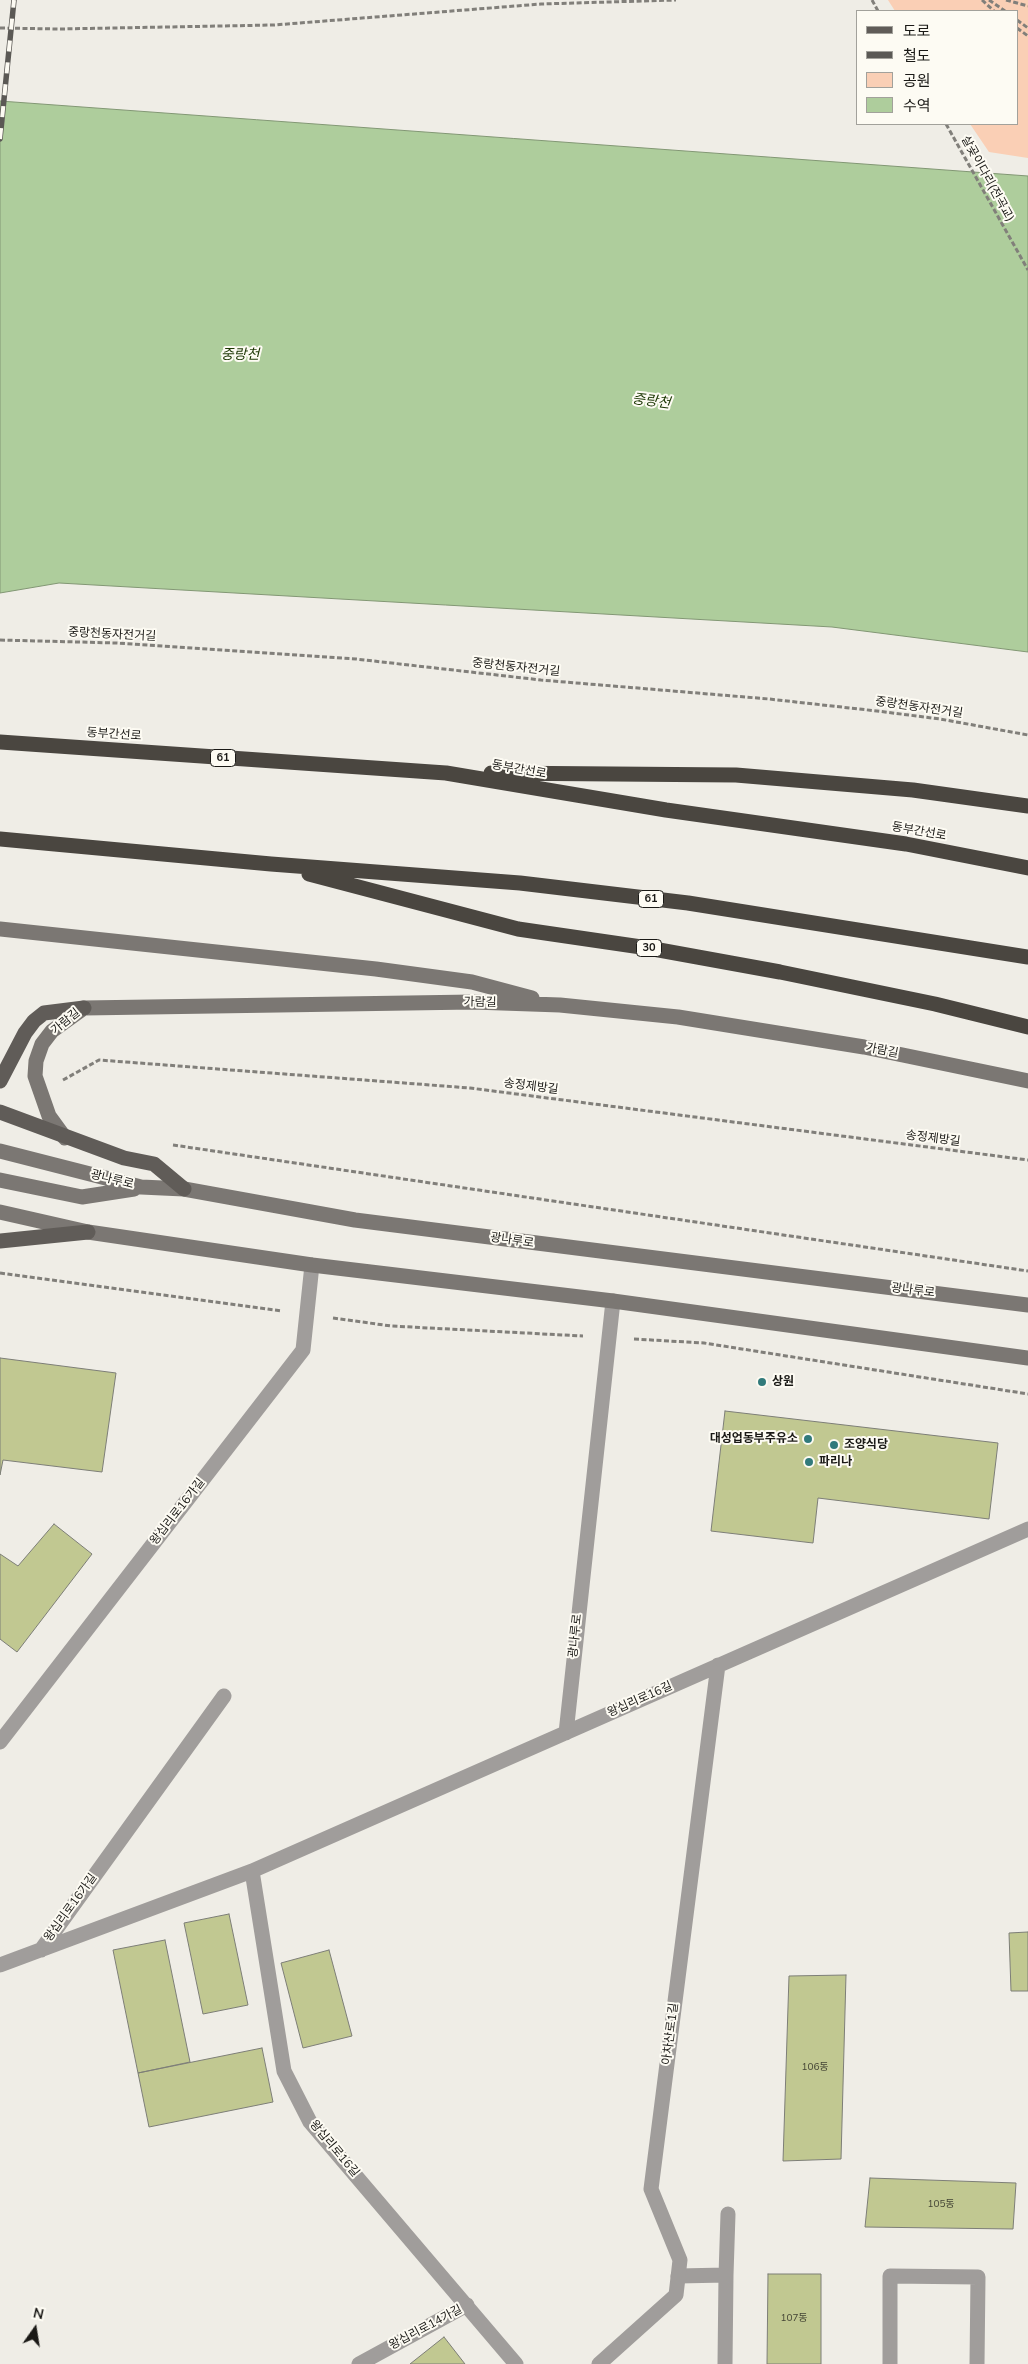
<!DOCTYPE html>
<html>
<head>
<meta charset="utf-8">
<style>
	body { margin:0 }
	#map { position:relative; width:1028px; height:2364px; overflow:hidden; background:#efede6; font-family:"Nunito Sans","Noto Sans KR",sans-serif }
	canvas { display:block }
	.legend { position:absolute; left:856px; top:10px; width:162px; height:115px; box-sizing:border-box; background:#fdfbf3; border:1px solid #a2a19b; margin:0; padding:6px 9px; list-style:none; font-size:15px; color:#1a1916 }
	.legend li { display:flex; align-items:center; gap:10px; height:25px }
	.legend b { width:25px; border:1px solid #a2a19b }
	.north { position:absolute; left:10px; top:2304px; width:50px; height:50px; -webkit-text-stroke:4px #fdfbf3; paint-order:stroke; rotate:13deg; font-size:14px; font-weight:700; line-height:20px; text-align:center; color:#1a1916 }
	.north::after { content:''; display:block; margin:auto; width:18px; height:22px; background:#1a1916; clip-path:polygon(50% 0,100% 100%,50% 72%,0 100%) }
</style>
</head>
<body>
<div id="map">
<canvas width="1028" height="2364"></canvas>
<ul class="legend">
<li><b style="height:6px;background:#605c58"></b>도로</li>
<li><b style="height:6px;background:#5b5955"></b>철도</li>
<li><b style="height:14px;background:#facfb5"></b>공원</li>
<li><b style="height:14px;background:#aecd9c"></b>수역</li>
</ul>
<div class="north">N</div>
</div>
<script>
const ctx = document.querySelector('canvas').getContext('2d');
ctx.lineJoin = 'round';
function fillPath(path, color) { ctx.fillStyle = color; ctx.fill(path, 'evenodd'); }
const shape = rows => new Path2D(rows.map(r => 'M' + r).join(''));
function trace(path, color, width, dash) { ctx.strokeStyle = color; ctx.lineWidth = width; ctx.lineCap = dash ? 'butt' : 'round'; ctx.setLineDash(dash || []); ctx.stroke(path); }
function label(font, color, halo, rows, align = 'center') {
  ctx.font = font + ' "Nunito Sans","Noto Sans KR",sans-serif'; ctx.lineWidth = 4; ctx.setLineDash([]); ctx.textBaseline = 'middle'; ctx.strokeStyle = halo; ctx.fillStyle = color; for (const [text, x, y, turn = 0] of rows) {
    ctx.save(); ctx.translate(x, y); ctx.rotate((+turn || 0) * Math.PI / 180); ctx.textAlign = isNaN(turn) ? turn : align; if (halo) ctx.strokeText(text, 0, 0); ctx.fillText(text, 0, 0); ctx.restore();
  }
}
const green = shape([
	[888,0,1028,0,1028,158,989,152,970,124,1017,124,1017,11,895,11]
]);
const water = shape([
	[0,101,1028,176,1028,652,832,627,59,583,0,593,0,101]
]);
const building = shape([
	[0,1358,116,1373,102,1472,3,1460,0,1475,0,1358],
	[725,1411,998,1443,989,1519,818,1498,813,1543,711,1531,725,1411],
	[54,1524,92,1554,17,1652,0,1639,0,1554,18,1566,54,1524],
	[229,1914,248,2005,203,2014,184,1923,229,1914],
	[1028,1932,1028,1991,1011,1991,1009,1933,1028,1932],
	[165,1940,190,2062,138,2073,113,1950,165,1940],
	[329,1950,352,2036,303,2048,281,1963,329,1950],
	[846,1975,841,2159,783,2161,789,1976,846,1975],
	[262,2048,273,2102,149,2127,138,2073,262,2048],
	[870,2178,1016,2183,1013,2229,865,2227,870,2178],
	[768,2274,821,2274,821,2364,767,2364,768,2274],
	[444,2337,465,2364,410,2364,444,2337]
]);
const path = shape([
	[872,0,878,11],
	[982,0,994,11],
	[989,0,1005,11],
	[1006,0,1028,6],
	[1017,20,1028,28],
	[0,28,59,29,274,25,541,4,676,0],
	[1017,28,1028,36],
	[946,124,1028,270],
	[0,640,117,643,356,659,541,680,769,699,877,711,940,719,1028,735],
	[63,1080,99,1060,470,1088,1028,1160],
	[173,1145,1028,1271],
	[0,1273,282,1311],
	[333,1318,391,1326,583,1336],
	[634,1339,704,1343,1028,1394]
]);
const lane = shape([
	[678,2276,726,2275,728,2214],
	[725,2364,726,2275],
	[890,2364,890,2276,978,2277,977,2364]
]);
const street = shape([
	[566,1733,613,1301],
	[0,1742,303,1350,312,1265],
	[252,1871,284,2071,310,2122,516,2364],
	[41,1950,224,1696],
	[0,1965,252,1871,1028,1529],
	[359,2364,467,2305],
	[599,2364,676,2295,680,2260,651,2189,718,1665]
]);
const secondary = shape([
	[0,929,376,969,472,982,532,998],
	[65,1138,49,1116,35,1076,36,1061,42,1044,52,1031,84,1008,473,1002,560,1005,678,1017,864,1047,1028,1081],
	[0,1151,141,1187,184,1189,355,1220,1028,1305],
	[0,1180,82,1197,134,1189],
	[0,1212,88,1232,312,1265,613,1301,1028,1358]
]);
const primary = shape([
	[0,1081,25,1033,34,1021,44,1013,84,1008],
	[0,1112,124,1158,154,1164,184,1189],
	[0,1241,88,1232]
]);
const highway = shape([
	[0,742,446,773,666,810,906,844,1028,868],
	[491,773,736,775,913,790,1028,806],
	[0,839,271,864,520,883,688,903,1028,957],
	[309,874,518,929,648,948,780,972,935,1004,1028,1027]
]);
const rail = shape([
	[0,139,14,0]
]);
const markers = [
	[762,1382,5,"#317a7b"],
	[808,1439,5,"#317a7b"],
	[834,1445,5,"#317a7b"],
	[809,1462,5,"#317a7b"]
];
const numberNames = [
	["106동",815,2068],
	["105동",941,2205],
	["107동",794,2319]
];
const shields = [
	[223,758,25],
	[651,899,25],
	[649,948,25]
];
const shieldNames = [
	["61",223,758],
	["61",651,899],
	["30",649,948]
];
const streetNames = [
	["살곶이다리(전곡교)",987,179,61],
	["중랑천동자전거길",112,635,3],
	["중랑천동자전거길",516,668,6],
	["중랑천동자전거길",919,708,8],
	["동부간선로",114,735,4],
	["동부간선로",519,770,10],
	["동부간선로",919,832,10],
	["가람길",480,1003,1],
	["가람길",66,1022,-39],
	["가람길",882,1051,11],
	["송정제방길",531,1087,7],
	["송정제방길",933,1139,7],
	["광나루로",112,1180,14],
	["광나루로",512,1241,8],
	["광나루로",913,1291,7],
	["왕십리로16가길",178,1512,-52],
	["광나루로",576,1636,-84],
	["왕십리로16길",640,1700,-24],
	["왕십리로16가길",71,1908,-54],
	["아차산로1길",671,2034,-83],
	["왕십리로16길",334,2149,50],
	["왕십리로14가길",426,2328,-28]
];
const poiNames = [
	["상원",772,1382],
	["대성업동부주유소",798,1439,"right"],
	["조양식당",844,1445],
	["파리나",819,1462]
];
const waterNames = [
	["중랑천",240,356],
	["중랑천",651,402,7]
];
fillPath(green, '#facfb5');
fillPath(water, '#aecd9c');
trace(water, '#829774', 1);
fillPath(building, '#c1c891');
trace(building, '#7d7e77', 1);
trace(path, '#817f7a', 3, [5, 2.5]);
trace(lane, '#a09d9b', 15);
trace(street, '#a09d9b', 15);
trace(secondary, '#7b7773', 15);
trace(primary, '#605c58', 15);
trace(highway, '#4a4640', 15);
trace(rail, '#5b5955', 5.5);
trace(rail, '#fdfbf3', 4, [11]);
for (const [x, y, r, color] of markers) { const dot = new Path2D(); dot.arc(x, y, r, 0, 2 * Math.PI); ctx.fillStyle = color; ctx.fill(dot); trace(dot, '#fdfbf3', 2); }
label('10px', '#444535', null, numberNames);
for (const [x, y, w] of shields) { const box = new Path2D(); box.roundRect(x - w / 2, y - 8.5, w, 17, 4); ctx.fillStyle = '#fdfbf3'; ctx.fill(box); trace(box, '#1a1916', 1); }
label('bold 11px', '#1a1916', null, shieldNames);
label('12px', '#1a1916', '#fdfbf3', streetNames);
label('bold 12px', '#1a1916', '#fdfbf3', poiNames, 'left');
label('italic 14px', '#1a3502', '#fdfbf3', waterNames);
</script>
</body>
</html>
